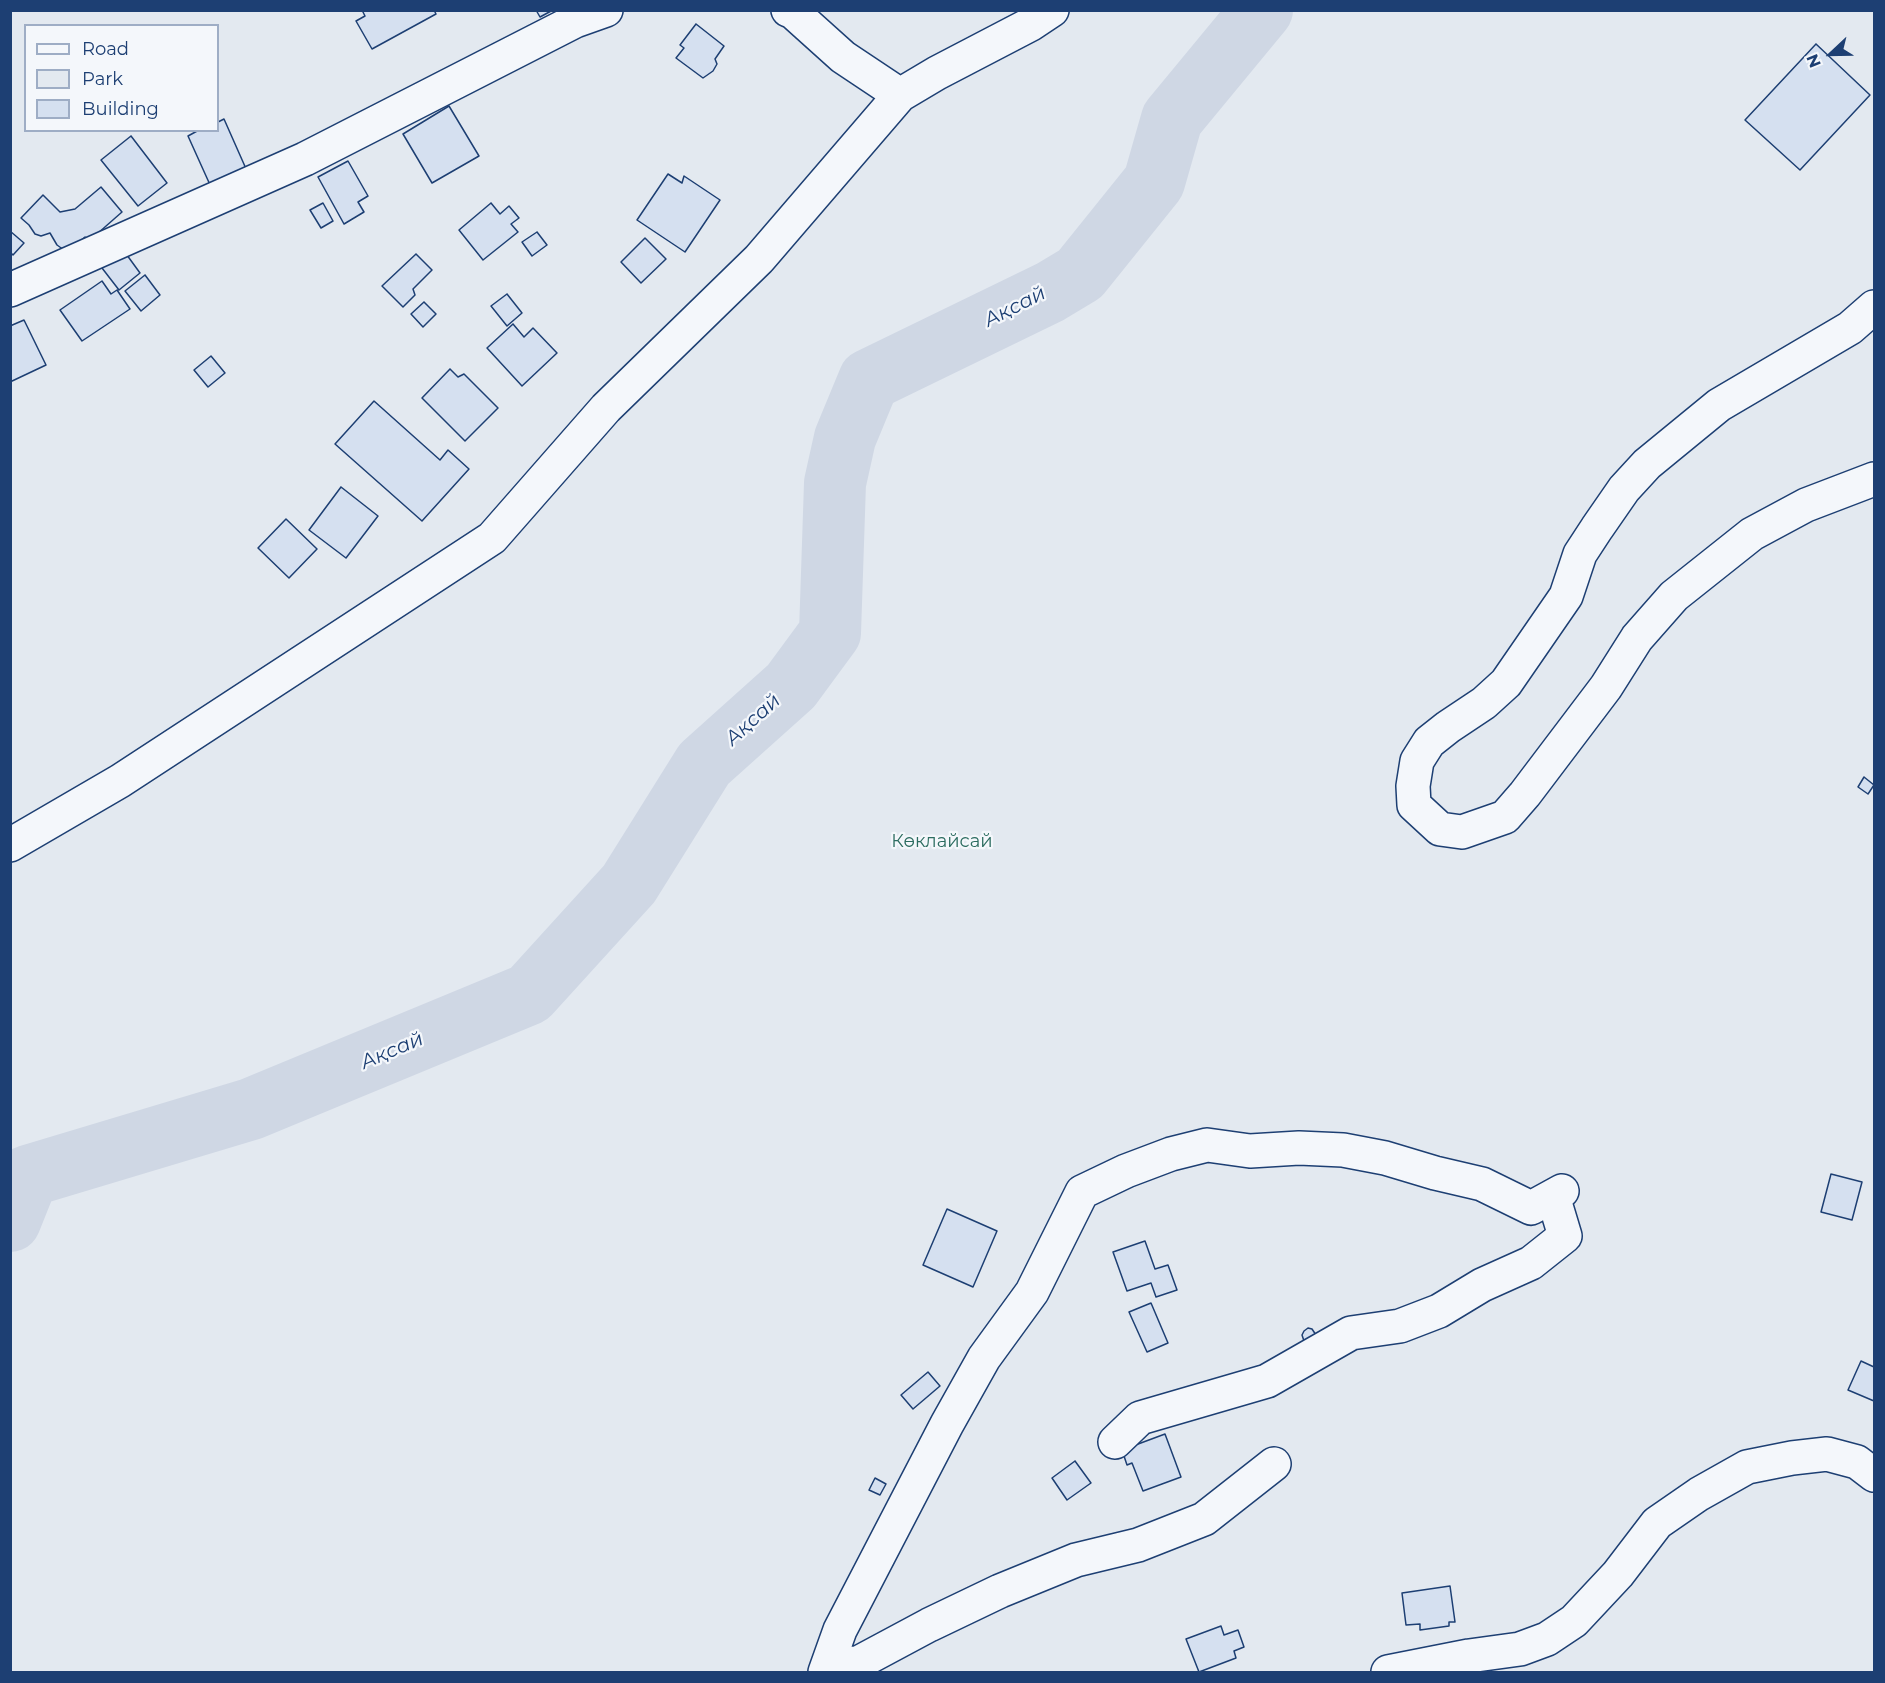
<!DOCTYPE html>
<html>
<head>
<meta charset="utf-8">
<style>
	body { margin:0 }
	#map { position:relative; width:1885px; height:1683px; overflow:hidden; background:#f4f7fb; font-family:Montserrat,sans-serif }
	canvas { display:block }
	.frame { position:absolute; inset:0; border:12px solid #1d3f73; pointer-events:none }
	.legend { position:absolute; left:24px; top:24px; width:195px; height:108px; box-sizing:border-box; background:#f4f7fb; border:2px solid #9eadc5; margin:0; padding:8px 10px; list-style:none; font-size:18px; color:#1d3f73 }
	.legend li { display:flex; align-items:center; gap:12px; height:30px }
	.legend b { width:30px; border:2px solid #9eadc5 }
	.north { position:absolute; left:1801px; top:24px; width:60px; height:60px; -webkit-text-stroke:4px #f4f7fb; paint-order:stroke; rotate:248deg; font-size:16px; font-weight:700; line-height:24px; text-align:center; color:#1d3f73 }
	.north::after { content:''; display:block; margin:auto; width:21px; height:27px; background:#1d3f73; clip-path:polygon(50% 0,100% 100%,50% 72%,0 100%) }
</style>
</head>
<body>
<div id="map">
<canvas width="1885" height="1683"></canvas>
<div class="frame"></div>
<ul class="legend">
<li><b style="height:8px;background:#f4f7fb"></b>Road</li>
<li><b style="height:16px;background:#e3e9f0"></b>Park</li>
<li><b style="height:16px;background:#d5e0f0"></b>Building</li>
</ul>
<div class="north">N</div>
</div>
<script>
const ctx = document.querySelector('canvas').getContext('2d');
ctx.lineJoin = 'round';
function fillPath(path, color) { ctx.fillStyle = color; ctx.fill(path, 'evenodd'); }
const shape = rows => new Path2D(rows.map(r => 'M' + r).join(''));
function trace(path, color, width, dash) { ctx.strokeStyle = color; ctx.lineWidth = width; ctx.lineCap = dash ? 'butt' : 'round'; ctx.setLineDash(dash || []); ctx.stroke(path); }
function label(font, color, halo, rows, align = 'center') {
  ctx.font = font + ' Montserrat,sans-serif'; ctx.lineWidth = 4.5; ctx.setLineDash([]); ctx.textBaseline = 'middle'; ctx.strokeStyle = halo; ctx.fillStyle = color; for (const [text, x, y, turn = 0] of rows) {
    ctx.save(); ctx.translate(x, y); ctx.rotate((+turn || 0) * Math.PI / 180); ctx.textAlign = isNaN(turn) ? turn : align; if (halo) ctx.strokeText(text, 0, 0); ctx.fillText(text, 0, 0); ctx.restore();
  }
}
const green = shape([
	[11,11,1874,11,1874,1672,11,1672,11,11],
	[26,26,218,26,218,130,26,130,26,26]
]);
const river = shape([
	[10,1221,28,1176,251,1109,529,994,629,884,704,764,791,686,830,633,835,483,845,438,869,380,1050,292,1080,274,1154,182,1172,119,1262,10]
]);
const building = shape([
	[362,10,434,10,436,14,372,49,356,21,365,16,362,10],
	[536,10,553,10,540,17,536,10],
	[696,24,724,46,715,59,717,64,713,71,703,78,676,58,684,48,680,45,696,24],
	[1816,44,1870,95,1800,170,1745,120,1816,44],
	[449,106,479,156,432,183,403,134,449,106],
	[224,119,247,171,211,187,188,136,199,130,218,130,218,122,224,119],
	[131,136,167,183,138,206,101,160,131,136],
	[348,161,368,196,358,202,364,212,344,224,318,177,348,161],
	[668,174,682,183,684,176,720,200,685,252,637,220,668,174],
	[101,187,122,212,89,241,85,237,71,249,64,250,57,245,50,233,41,236,35,234,29,225,21,218,43,195,60,212,75,209,101,187],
	[323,203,333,221,321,228,310,210,323,203],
	[491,203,500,214,509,206,519,218,511,224,518,232,483,260,459,230,491,203],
	[10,231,24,243,13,255,10,252,10,231],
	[537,232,547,245,532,256,522,242,537,232],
	[645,238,666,259,641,283,621,262,645,238],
	[124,251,140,273,119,290,102,268,124,251],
	[416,254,432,270,413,289,415,295,403,307,382,286,416,254],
	[145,275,160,295,141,311,125,291,145,275],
	[102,281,111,294,117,290,130,309,82,341,60,310,102,281],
	[507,294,522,313,507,326,491,306,507,294],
	[424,302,436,314,423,327,411,314,424,302],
	[24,320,46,365,10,382,10,326,24,320],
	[513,324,524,337,533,328,557,353,522,386,487,348,513,324],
	[211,356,225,373,208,387,194,370,211,356],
	[450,369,458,377,464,374,498,408,465,441,422,398,450,369],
	[374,401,440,460,448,450,469,469,422,521,335,444,374,401],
	[341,487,378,516,346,558,309,530,341,487],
	[286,519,317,549,289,578,258,548,286,519],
	[1864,777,1874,785,1868,794,1858,787,1864,777],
	[1831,1174,1862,1182,1852,1220,1821,1212,1831,1174],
	[947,1209,997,1231,973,1287,923,1265,947,1209],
	[1145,1241,1155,1269,1168,1265,1177,1290,1156,1297,1151,1283,1127,1291,1113,1252,1145,1241],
	[1151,1303,1168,1343,1147,1352,1129,1312,1151,1303],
	[1308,1328,1312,1329,1316,1335,1304,1341,1302,1335,1304,1331,1308,1328],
	[1861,1361,1874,1367,1874,1401,1848,1390,1861,1361],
	[928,1372,940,1386,913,1409,901,1395,928,1372],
	[1165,1434,1181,1477,1143,1491,1132,1463,1127,1465,1122,1450,1165,1434],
	[1075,1461,1091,1483,1067,1500,1052,1478,1075,1461],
	[875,1478,886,1484,880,1495,869,1490,875,1478],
	[1450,1586,1455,1622,1449,1622,1449,1626,1420,1630,1420,1624,1406,1625,1402,1593,1450,1586],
	[1221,1626,1224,1635,1238,1630,1244,1647,1234,1651,1236,1658,1199,1672,1186,1639,1221,1626]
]);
const minor = shape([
	[788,10,793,12,843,57,900,95],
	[10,290,305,159,575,21,606,10],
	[1874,307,1850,328,1719,405,1647,464,1624,489,1597,528,1580,554,1566,596,1506,683,1484,703,1448,727,1429,742,1417,761,1413,786,1414,805,1440,829,1462,832,1505,817,1525,794,1606,687,1637,638,1674,596,1752,534,1806,505,1874,479],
	[10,845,120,781,492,538,606,408,759,259,900,95,937,73,1031,24,1052,10],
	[1115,1442,1140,1418,1267,1381,1351,1333,1400,1326,1439,1311,1482,1285,1531,1263,1565,1236,1553,1196],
	[828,1664,858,1663,929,1625,1000,1591,1076,1560,1138,1545,1204,1519,1274,1464],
	[825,1672,840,1630,947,1424,984,1358,1032,1292,1082,1192,1126,1171,1171,1154,1207,1145,1250,1151,1299,1148,1343,1150,1385,1158,1435,1173,1482,1184,1531,1208,1562,1191],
	[1388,1672,1469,1656,1520,1649,1547,1639,1574,1621,1618,1574,1657,1523,1699,1494,1747,1467,1792,1458,1827,1454,1857,1462,1874,1475]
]);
const parkNames = [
	["Көклайсай",942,842]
];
const waterNames = [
	["Ақсай",1015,307,-27],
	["Ақсай",753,720,-42],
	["Ақсай",392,1051,-23]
];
fillPath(green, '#e3e9f0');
trace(green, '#687fa3', 1.5);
trace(river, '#cfd7e4', 62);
fillPath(building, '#d5e0f0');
trace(building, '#1d3f73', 1.5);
trace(minor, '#1d3f73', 36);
trace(minor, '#f4f7fb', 33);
label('18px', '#2c6c60', '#f4f7fb', parkNames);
label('italic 20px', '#1d3f73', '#f4f7fb', waterNames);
</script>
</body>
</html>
